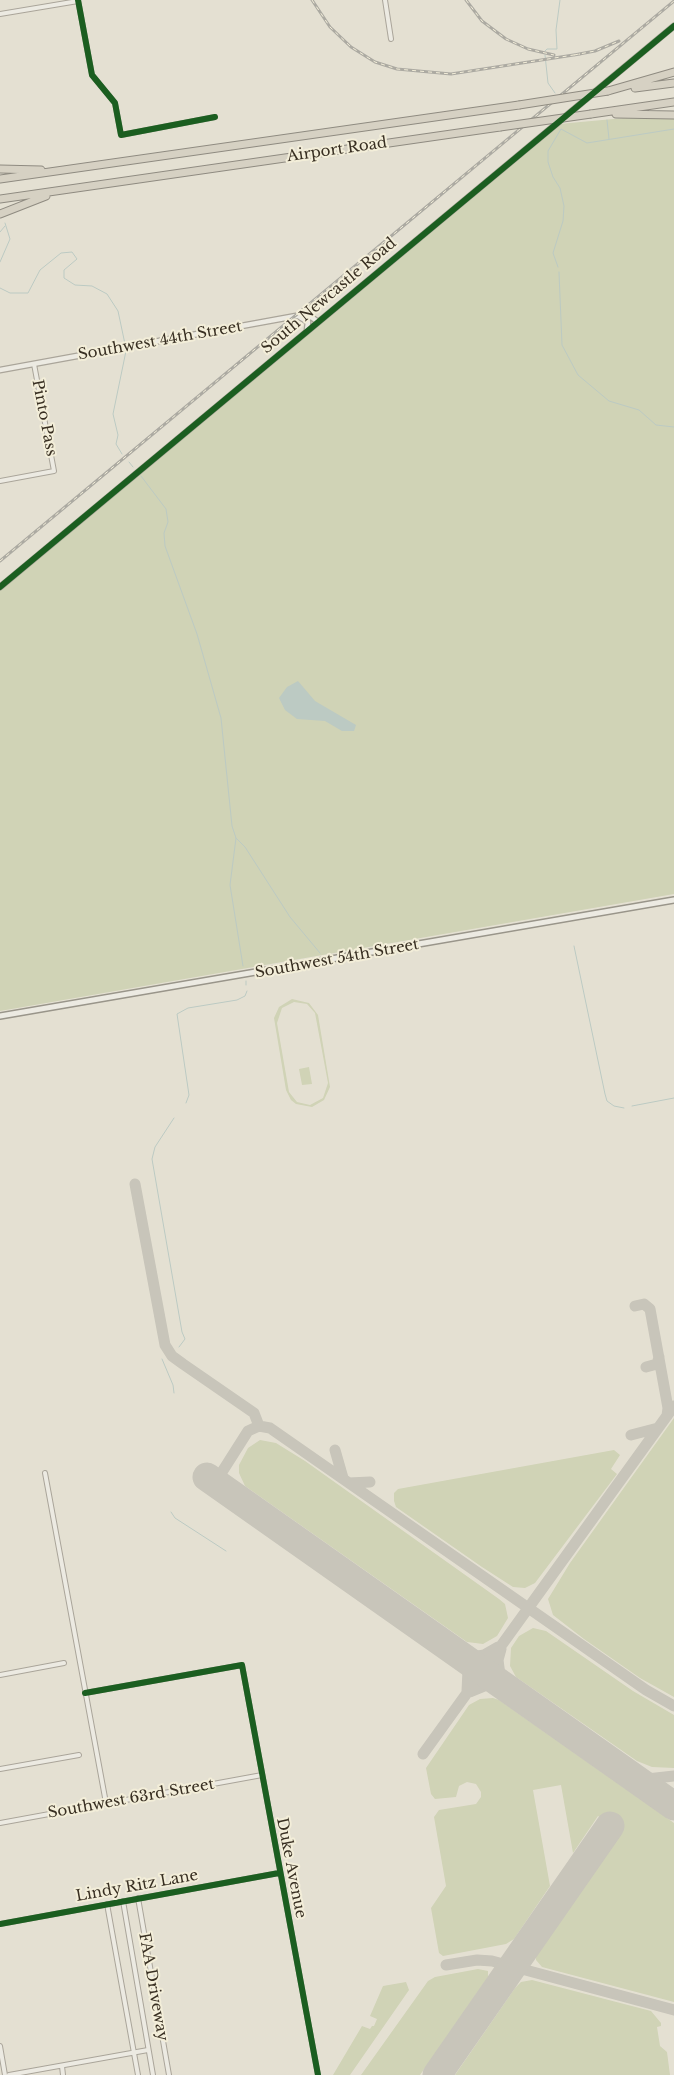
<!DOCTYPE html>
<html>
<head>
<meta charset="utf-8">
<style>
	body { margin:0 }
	canvas { display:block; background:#e4e0d2 }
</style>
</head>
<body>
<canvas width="674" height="2075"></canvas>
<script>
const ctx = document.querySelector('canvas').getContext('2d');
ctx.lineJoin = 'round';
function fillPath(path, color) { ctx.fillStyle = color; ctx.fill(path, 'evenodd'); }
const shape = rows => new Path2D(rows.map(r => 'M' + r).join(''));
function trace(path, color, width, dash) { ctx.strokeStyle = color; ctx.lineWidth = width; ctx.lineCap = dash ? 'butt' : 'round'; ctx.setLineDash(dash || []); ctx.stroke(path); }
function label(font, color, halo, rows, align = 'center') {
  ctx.font = font + ' "Libre Baskerville",serif'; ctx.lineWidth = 4; ctx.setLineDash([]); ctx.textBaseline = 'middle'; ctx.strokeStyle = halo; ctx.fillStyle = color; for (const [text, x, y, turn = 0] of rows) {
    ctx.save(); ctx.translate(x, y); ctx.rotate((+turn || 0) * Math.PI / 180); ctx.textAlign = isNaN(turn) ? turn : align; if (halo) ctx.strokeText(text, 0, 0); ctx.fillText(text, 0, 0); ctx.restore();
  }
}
const green = shape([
	[635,117,674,117,674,894,0,1011,0,588,559,124],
	[292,999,309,1003,318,1015,330,1087,324,1100,312,1107,296,1104,291,1100,286,1090,274,1018,279,1007],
	[294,1002,307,1004,315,1013,328,1083,323,1098,310,1105,297,1102,289,1092,277,1023,282,1008],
	[309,1067,312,1084,302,1085,299,1069],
	[674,1418,674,1697,640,1678,584,1639,553,1615,548,1599,570,1563],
	[260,1440,276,1443,305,1461,499,1599,505,1604,508,1618,497,1636,483,1644,467,1642,245,1486,239,1473,239,1465,248,1448],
	[614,1450,620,1455,611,1469,617,1474,535,1583,525,1588,513,1587,482,1567,396,1507,394,1501,394,1493,398,1489],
	[533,1628,546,1631,633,1691,674,1715,674,1768,652,1767,637,1761,516,1677,510,1666,511,1648,519,1636],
	[493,1698,499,1700,674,1823,674,2002,542,1967,536,1960,536,1956,621,1834,598,1816,573,1853,561,1785,533,1790,550,1886,514,1939,506,1944,443,1956,439,1953,431,1908,446,1886,434,1817,439,1810,476,1804,481,1797,481,1792,476,1784,467,1782,459,1786,456,1797,435,1799,431,1794,426,1768,469,1705,480,1699],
	[478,1969,488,1971,488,1977,420,2075,361,2075,428,1981,435,1977],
	[532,1980,651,2011,661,2023,661,2026,657,2027,660,2046,667,2052,670,2075,455,2075,515,1988,521,1982],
	[406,1982,409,1990,350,2075,333,2075,362,2026,370,2029,372,2026,374,2026,377,2019,370,2016,383,1986]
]);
const water = shape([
	[298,681,315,701,356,725,354,731,342,731,325,721,297,719,285,710,279,698,287,687]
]);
const stream = shape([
	[545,51,547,49,557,49,556,30,560,0],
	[545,55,548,83,555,93],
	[607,120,609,139],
	[0,232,5,226],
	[0,262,10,239,5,223],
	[558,267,553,253,563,221,564,206,560,188,553,177,548,162,548,151,561,129,587,143,674,129],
	[559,272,562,345,578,375,609,401,639,410,656,425,674,427],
	[0,288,10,293,28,293,40,270,61,253,72,252,77,259,64,270,64,278,75,285,92,286,107,294,118,311,125,344],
	[122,454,116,444,118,435,113,414,126,351],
	[129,462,133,467],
	[141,476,166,509,168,522,164,533,165,546,197,634,221,718,232,826,236,838,230,885,243,966],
	[236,838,245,847,290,917,320,953],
	[574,946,605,1094,607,1101,614,1106,624,1108],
	[246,981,246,985],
	[186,1103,189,1095,177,1014,188,1008,237,1000,245,996,247,991],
	[632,1106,674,1098],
	[174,1118,155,1147,152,1159,182,1332,185,1339,179,1347],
	[162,1359,173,1385,174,1393],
	[171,1512,175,1518,226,1551]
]);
const taxiway = shape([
	[135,1184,165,1345,172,1356,183,1364,254,1413,259,1426],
	[635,1306,644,1304,650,1309,668,1408,667,1416],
	[646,1367,657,1364,659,1357],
	[631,1435,658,1428],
	[335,1450,343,1478],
	[215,1483,248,1431,259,1426,270,1428,646,1690,674,1706],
	[349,1483,370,1482],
	[449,1647,463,1656,472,1657,484,1655,498,1647],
	[501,1649,498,1660,500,1675,504,1683,513,1692],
	[456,1653,468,1670,467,1691],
	[470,1692,487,1685,509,1690],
	[423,1754,674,1406],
	[627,1772,647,1779,674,1776],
	[446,1965,477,1960,492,1961,674,2010]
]);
const runway = shape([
	[207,1477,674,1806],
	[437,2075,610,1826]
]);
const minor = shape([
	[78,0,92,75,115,103,121,135,215,117],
	[385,0,391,39],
	[0,14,78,1],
	[0,481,54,471,34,364],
	[45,1473,106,1803],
	[0,1675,64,1663],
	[85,1693,242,1665,318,2075],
	[0,1769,79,1755],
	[0,1823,262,1775],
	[138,1898,169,2075],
	[123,1901,153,2075],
	[107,1904,138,2075],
	[0,1924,279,1873],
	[0,2046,5,2075],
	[62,2066,63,2075],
	[9,2075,148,2050]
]);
const tertiary = shape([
	[300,317,308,322,307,330],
	[0,370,296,316,310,316,318,322],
	[0,587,674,26]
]);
const secondary = shape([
	[0,1016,674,900]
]);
const motorway = shape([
	[635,88,674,83],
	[608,91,674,72],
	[591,114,674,102],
	[616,114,674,115],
	[0,169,41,170],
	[0,179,519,105],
	[0,199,500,127],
	[0,214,46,196]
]);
const rail = shape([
	[312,0,330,27,351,47,375,62,397,69,451,74,580,54],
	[466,0,482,21,506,39,528,49,554,55],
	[574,55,595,51,619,41],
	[0,561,674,1]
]);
const motorwayBridge = shape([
	[519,105,608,91],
	[500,127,591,114]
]);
const cycleway = shape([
	[78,0,92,75,115,103,121,135,215,117],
	[0,587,674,26],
	[85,1693,242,1665,318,2075],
	[0,1924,279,1873]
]);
const streetNames = [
	["Airport Road",337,150,-8],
	["South Newcastle Road",329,296,-40],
	["Southwest 44th Street",160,341,-10],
	["Pinto Pass",44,418,79],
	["Southwest 54th Street",337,959,-10],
	["Southwest 63rd Street",131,1799,-10],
	["Duke Avenue",291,1868,79],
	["Lindy Ritz Lane",137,1886,-10],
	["FAA Driveway",153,1987,80]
];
fillPath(green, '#d0d3b6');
fillPath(water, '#bccac3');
trace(stream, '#bccac3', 1);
trace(taxiway, '#c8c5ba', 11);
trace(runway, '#c8c5ba', 29);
trace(minor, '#aaa59a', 6);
trace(tertiary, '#aaa59a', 7);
trace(secondary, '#99958a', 8);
trace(motorway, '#8f8b81', 9);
trace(minor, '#eceae2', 4);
trace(tertiary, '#eceae2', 4.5);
trace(secondary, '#eceae2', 5);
trace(motorway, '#d6d1c3', 7);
trace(rail, '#acaaa2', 3);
trace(rail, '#f3eed9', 1, [4]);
trace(motorwayBridge, '#8f8b81', 9, []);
trace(motorwayBridge, '#d6d1c3', 7);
trace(cycleway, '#1b5e20', 6);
label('15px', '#382f22', '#f3eed9', streetNames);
</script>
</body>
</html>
